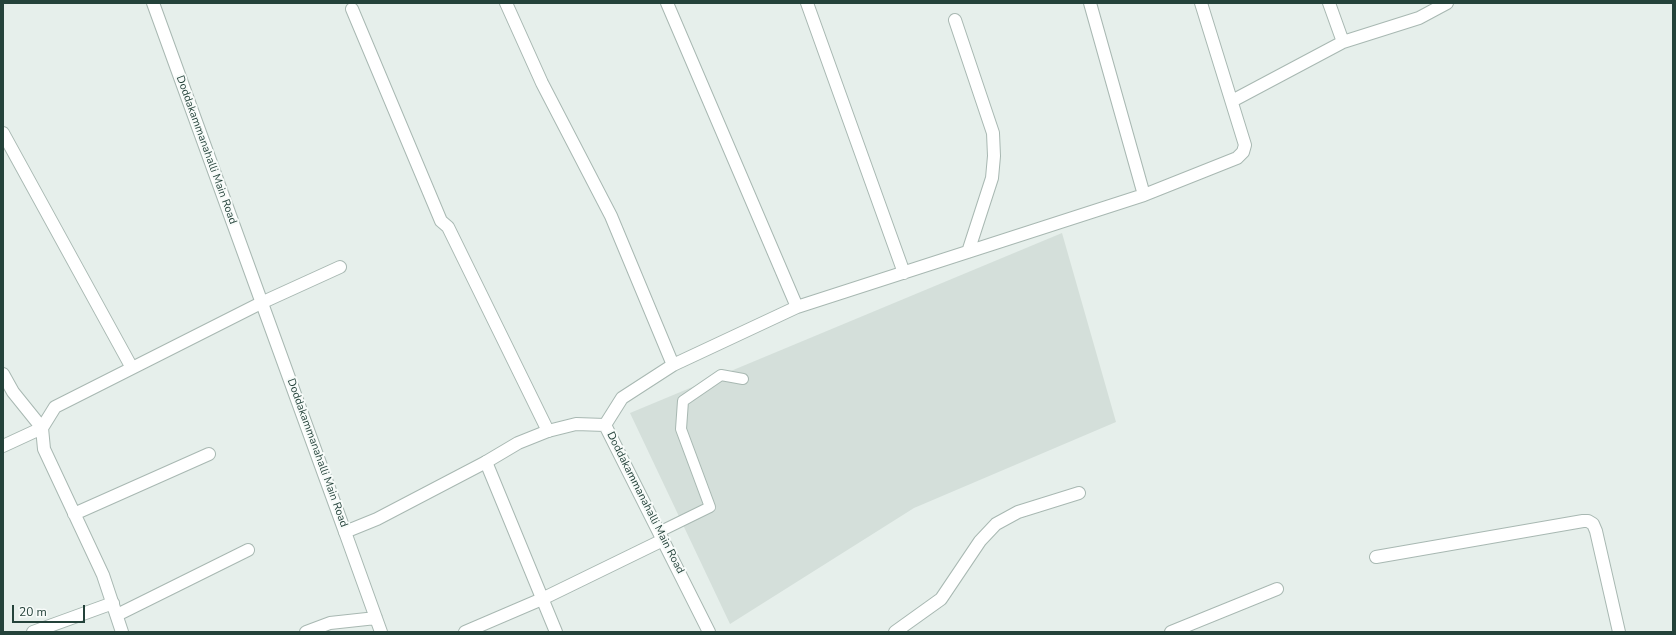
<!DOCTYPE html>
<html>
<head>
<meta charset="utf-8">
<style>
	body { margin:0 }
	#map { position:relative; width:1676px; height:635px; overflow:hidden; background:#e6efeb; font-family:"Nunito Sans",sans-serif }
	canvas { display:block }
	.frame { position:absolute; inset:0; border:4px solid #24423a; pointer-events:none }
	.scale { position:absolute; left:12px; top:605px; width:73px; height:18px; box-sizing:border-box; border:2px solid #24423a; border-top:0; padding-left:5px; font-size:12px; line-height:14px; white-space:nowrap; color:#24423a; -webkit-text-stroke:3px #f7fbf9; paint-order:stroke }
</style>
</head>
<body>
<div id="map">
<canvas width="1676" height="635"></canvas>
<div class="frame"></div>
<div class="scale">20 m</div>
</div>
<script>
const ctx = document.querySelector('canvas').getContext('2d');
ctx.lineJoin = 'round';
function fillPath(path, color) { ctx.fillStyle = color; ctx.fill(path, 'evenodd'); }
const shape = rows => new Path2D(rows.map(r => 'M' + r).join(''));
function trace(path, color, width, dash) { ctx.strokeStyle = color; ctx.lineWidth = width; ctx.lineCap = dash ? 'butt' : 'round'; ctx.setLineDash(dash || []); ctx.stroke(path); }
function label(font, color, halo, rows, align = 'center') {
  ctx.font = font + ' "Nunito Sans",sans-serif'; ctx.lineWidth = 4; ctx.setLineDash([]); ctx.textBaseline = 'middle'; ctx.strokeStyle = halo; ctx.fillStyle = color; for (const [text, x, y, turn = 0] of rows) {
    ctx.save(); ctx.translate(x, y); ctx.rotate((+turn || 0) * Math.PI / 180); ctx.textAlign = isNaN(turn) ? turn : align; if (halo) ctx.strokeText(text, 0, 0); ctx.fillText(text, 0, 0); ctx.restore();
  }
}
const built = shape([
	[1062,233,1116,422,914,508,730,624,630,413]
]);
const service = shape([
	[659,532,710,507,681,429,683,401,721,375,743,379]
]);
const minor = shape([
	[506,3,542,83,611,216,673,365],
	[667,3,797,307],
	[807,3,904,273],
	[1090,3,1144,195],
	[1329,3,1343,42],
	[352,9,441,221,448,227,548,431],
	[955,20,993,133,994,156,992,178,968,252],
	[1232,101,1343,42,1419,18,1447,3],
	[3,133,132,368],
	[3,374,13,392,42,428,3,446],
	[605,425,622,398,673,365,797,307,1144,195,1237,158,1243,152,1245,145,1201,3],
	[486,462,556,632],
	[74,514,209,454],
	[345,532,381,632],
	[1376,557,1583,521,1588,521,1593,524,1596,531,1619,632],
	[117,615,248,550],
	[33,632,113,603],
	[122,632,103,575,44,449,42,428,55,407,261,303,340,267],
	[306,632,330,623,376,618],
	[465,632,542,599,663,540],
	[895,632,941,599,980,541,996,524,1018,512,1079,493],
	[1171,632,1277,589]
]);
const tertiary = shape([
	[153,3,345,532,377,519,486,462,518,443,548,431,576,424,605,425,709,632]
]);
const streetNames = [
	["Doddakammanahalli Main Road",206,150,70],
	["Doddakammanahalli Main Road",317,453,70],
	["Doddakammanahalli Main Road",645,503,63]
];
fillPath(built, '#d4dfda');
trace(service, '#a8b8b2', 12);
trace(minor, '#a8b8b2', 14);
trace(tertiary, '#a8b8b2', 14);
trace(service, '#fff', 10);
trace(minor, '#fff', 12);
trace(tertiary, '#fff', 12);
label('11px', '#24423a', '#f7fbf9', streetNames);
</script>
</body>
</html>
